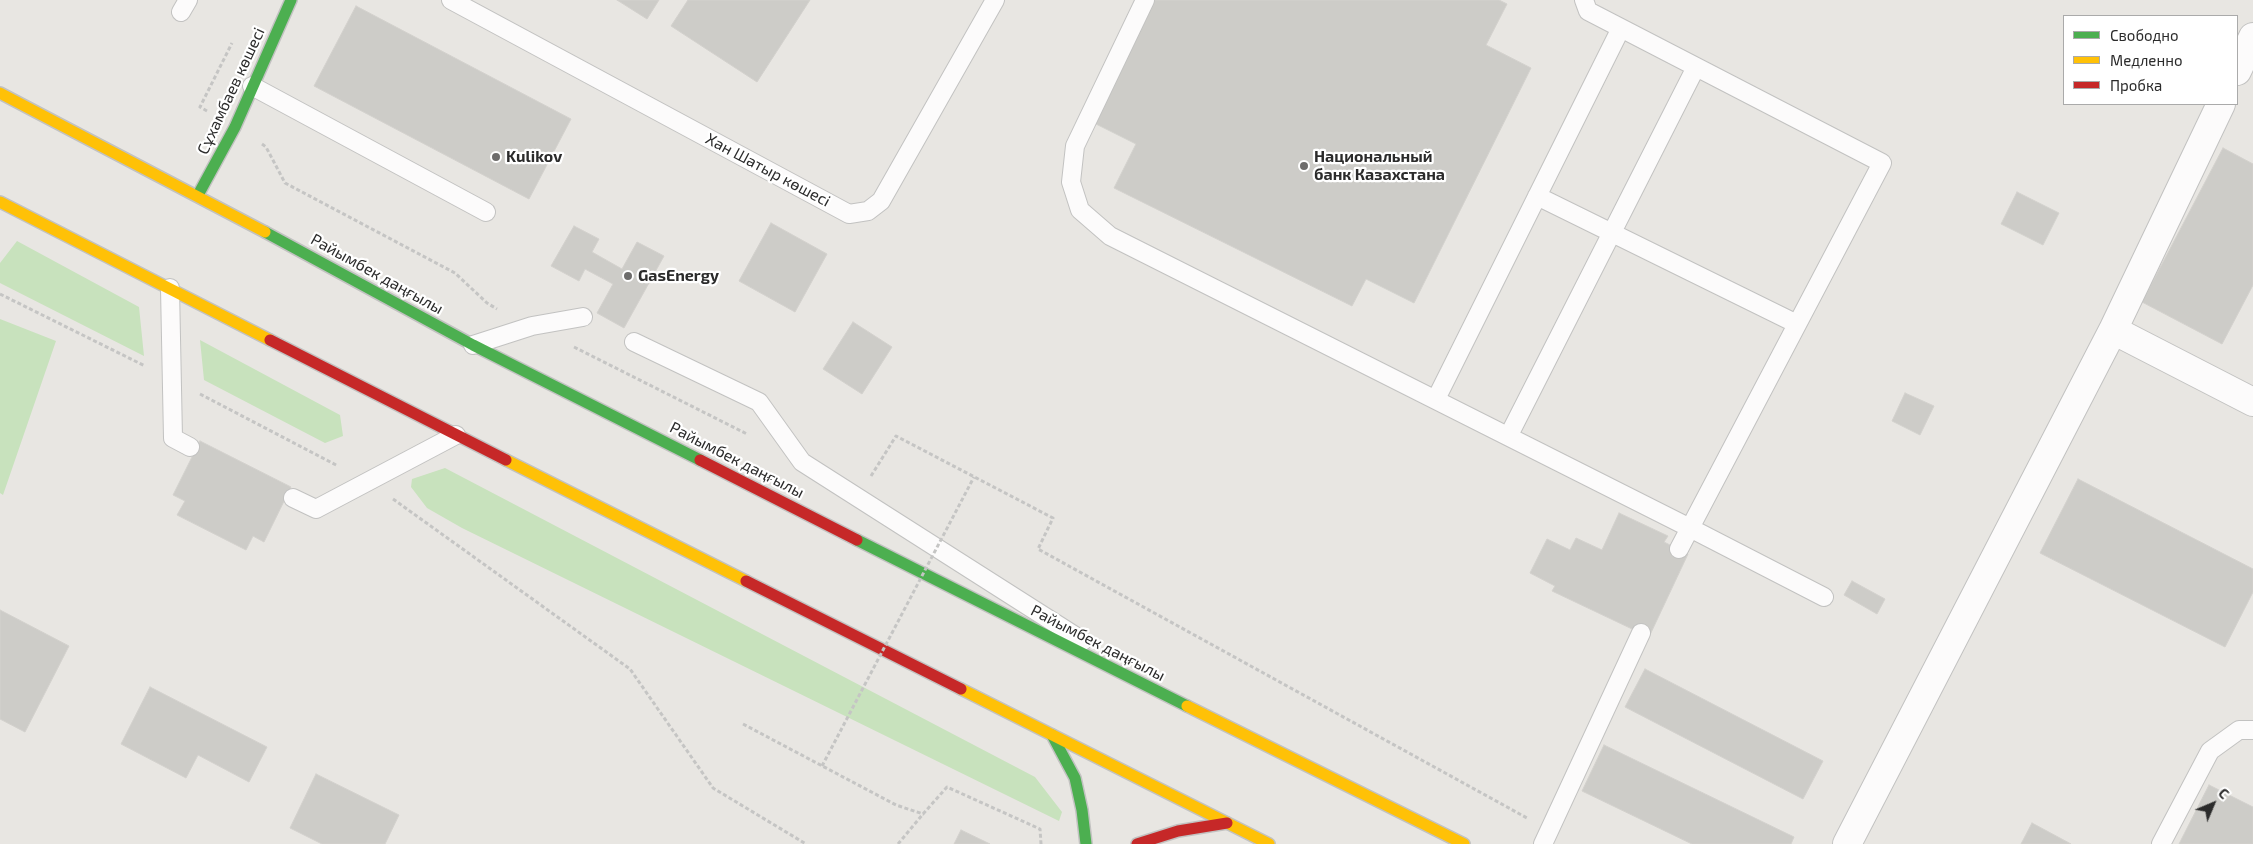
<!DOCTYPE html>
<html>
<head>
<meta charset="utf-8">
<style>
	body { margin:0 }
	#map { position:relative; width:2253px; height:844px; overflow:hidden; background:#e8e6e2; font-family:"Exo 2",sans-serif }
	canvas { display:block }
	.legend { position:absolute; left:2063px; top:15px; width:175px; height:90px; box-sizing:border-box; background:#fff; border:1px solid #aaa; margin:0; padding:6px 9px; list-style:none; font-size:15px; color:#2b2b2b }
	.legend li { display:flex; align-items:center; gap:10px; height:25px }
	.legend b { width:25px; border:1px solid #aaa }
	.north { position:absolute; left:2188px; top:779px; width:50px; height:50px; -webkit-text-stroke:4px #fff; paint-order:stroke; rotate:45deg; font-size:14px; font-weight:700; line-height:20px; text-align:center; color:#2b2b2b }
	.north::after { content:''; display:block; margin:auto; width:18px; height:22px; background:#2b2b2b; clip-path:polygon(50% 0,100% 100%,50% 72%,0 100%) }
</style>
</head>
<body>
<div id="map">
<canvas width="2253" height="844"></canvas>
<ul class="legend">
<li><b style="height:6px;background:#4caf50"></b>Свободно</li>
<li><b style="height:6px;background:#ffc107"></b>Медленно</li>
<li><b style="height:6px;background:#c62828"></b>Пробка</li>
</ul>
<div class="north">С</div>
</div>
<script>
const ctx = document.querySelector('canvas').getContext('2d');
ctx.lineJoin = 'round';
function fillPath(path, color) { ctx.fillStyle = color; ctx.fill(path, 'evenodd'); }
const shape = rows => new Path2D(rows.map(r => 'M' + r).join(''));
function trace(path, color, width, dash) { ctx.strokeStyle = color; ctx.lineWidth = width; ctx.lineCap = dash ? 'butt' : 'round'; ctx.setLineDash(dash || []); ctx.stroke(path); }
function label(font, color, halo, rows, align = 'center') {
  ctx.font = font + ' "Exo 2",sans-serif'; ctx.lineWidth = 4.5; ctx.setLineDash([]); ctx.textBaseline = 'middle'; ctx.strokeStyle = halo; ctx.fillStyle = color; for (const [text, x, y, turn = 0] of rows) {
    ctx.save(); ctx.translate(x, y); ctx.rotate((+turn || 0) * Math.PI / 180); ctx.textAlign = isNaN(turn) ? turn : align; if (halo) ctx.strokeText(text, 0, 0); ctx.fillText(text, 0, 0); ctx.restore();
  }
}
const green = shape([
	[17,241,139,307,144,356,0,283,0,263],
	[0,319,56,341,3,495,0,493],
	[200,340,340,415,343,436,325,443,204,380],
	[445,468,1035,777,1062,812,1059,821,462,528,427,508,411,487,412,479]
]);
const building = shape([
	[617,0,659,0,647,19,617,0],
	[688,0,810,0,757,82,671,26,688,0],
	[1153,0,1499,0,1507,4,1486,45,1531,68,1414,303,1366,279,1352,306,1114,188,1136,144,1092,122,1153,0],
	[356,6,571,119,529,199,314,86,356,6],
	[2223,148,2253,164,2253,285,2222,344,2142,302,2223,148],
	[2017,192,2059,213,2043,245,2001,224,2017,192],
	[771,223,827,254,795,312,739,281,771,223],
	[574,226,599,239,592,252,622,269,637,242,664,256,624,328,597,313,613,284,585,269,579,281,551,266,574,226],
	[853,322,892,347,862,394,823,369,853,322],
	[1905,393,1934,406,1920,435,1892,421,1905,393],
	[200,441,291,487,264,542,253,536,246,550,177,515,185,501,173,495,200,441],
	[2078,479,2253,569,2253,592,2225,647,2040,553,2078,479],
	[1619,513,1668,536,1664,542,1688,554,1649,637,1552,591,1555,586,1530,573,1547,539,1570,550,1576,538,1602,550,1619,513],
	[1852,581,1885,599,1877,614,1844,595,1852,581],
	[0,610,69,646,25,732,0,719,0,610],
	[1645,669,1823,761,1803,799,1625,707,1645,669],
	[150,687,267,747,249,782,198,755,186,778,121,744,150,687],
	[1604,745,1794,837,1791,844,1692,844,1582,791,1604,745],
	[316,774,399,815,385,844,322,844,290,828,316,774],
	[2209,785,2253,807,2253,844,2179,844,2209,785],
	[2032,823,2071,844,2021,844,2032,823],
	[961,830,990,844,954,844,961,830]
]);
const path = shape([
	[207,111,200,107,232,43],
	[262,144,266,147,285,183,455,273,487,303,497,309],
	[0,294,145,366],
	[574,347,747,434],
	[200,394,338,466],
	[871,476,896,436,1053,518,1038,549,1527,818],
	[393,499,630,669,713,788,806,844],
	[743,724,896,805,923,814,947,787,1040,829,1041,844],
	[898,844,923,814]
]);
const lane = shape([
	[451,0,849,214,868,211,881,201,995,0],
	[1145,0,1075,146,1071,182,1080,210,1110,236,1690,528,1679,549],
	[1584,0,1588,11,1882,163,1690,528,1824,597],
	[181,12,188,0],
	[252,86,486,212],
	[1537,196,1797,324],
	[170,288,173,438,190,447],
	[634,342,759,402,802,462,1083,641],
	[473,345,532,326,583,317],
	[1436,399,1621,28],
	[1509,435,1696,67],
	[293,498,316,509,456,435],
	[1543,844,1641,633],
	[2161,844,2210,751,2239,730,2253,730]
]);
const street = shape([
	[2237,71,2253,37],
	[2113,330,2221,104],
	[1847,844,2113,330,2253,402]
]);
const fast = shape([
	[198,195,235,127,291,0],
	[265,232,473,345,700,460],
	[857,540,1187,706],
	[1052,735,1075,778,1082,810,1086,844]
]);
const slow = shape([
	[0,93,265,232],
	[0,202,270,340],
	[506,460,746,581],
	[961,689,1269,844],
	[1187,706,1464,844]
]);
const jam = shape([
	[270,340,506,460],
	[700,460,857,540],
	[746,581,961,689],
	[1137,844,1178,831,1227,823]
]);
const pathBridge = shape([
	[822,766,974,477]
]);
const markers = [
	[496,157,5,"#6d6c6b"],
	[1304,166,5,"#6d6c6b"],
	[628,276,5,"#6d6c6b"]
];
const streetNames = [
	["Сұхамбаев көшесі",231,91,-65],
	["Хан Шатыр көшесі",768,170,28],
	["Райымбек даңғылы",377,274,29],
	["Райымбек даңғылы",737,460,27],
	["Райымбек даңғылы",1098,643,27]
];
const poiNames = [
	["Kulikov",506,157],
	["Национальный",1314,157],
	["банк Казахстана",1314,175],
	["GasEnergy",638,276]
];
fillPath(green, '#c8e2bd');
fillPath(building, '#cdccc8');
trace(building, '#d3d1cd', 1);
trace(lane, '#c2c2c1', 20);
trace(street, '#c2c2c1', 30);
trace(fast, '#c2c2c1', 14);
trace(slow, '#c2c2c1', 14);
trace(jam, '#c2c2c1', 14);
trace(path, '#c5c5c4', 3, [4, 2.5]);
trace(lane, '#fcfbfb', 18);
trace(street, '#fcfbfb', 28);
trace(fast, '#4caf50', 11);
trace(slow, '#ffc107', 11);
trace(jam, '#c62828', 11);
trace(pathBridge, '#c5c5c4', 3, [4, 2.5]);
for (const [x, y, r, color] of markers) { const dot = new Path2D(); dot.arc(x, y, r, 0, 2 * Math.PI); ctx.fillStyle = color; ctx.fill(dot); trace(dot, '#fff', 2); }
label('16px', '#2b2b2b', '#fff', streetNames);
label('bold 16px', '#2b2b2b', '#fff', poiNames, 'left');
</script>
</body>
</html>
